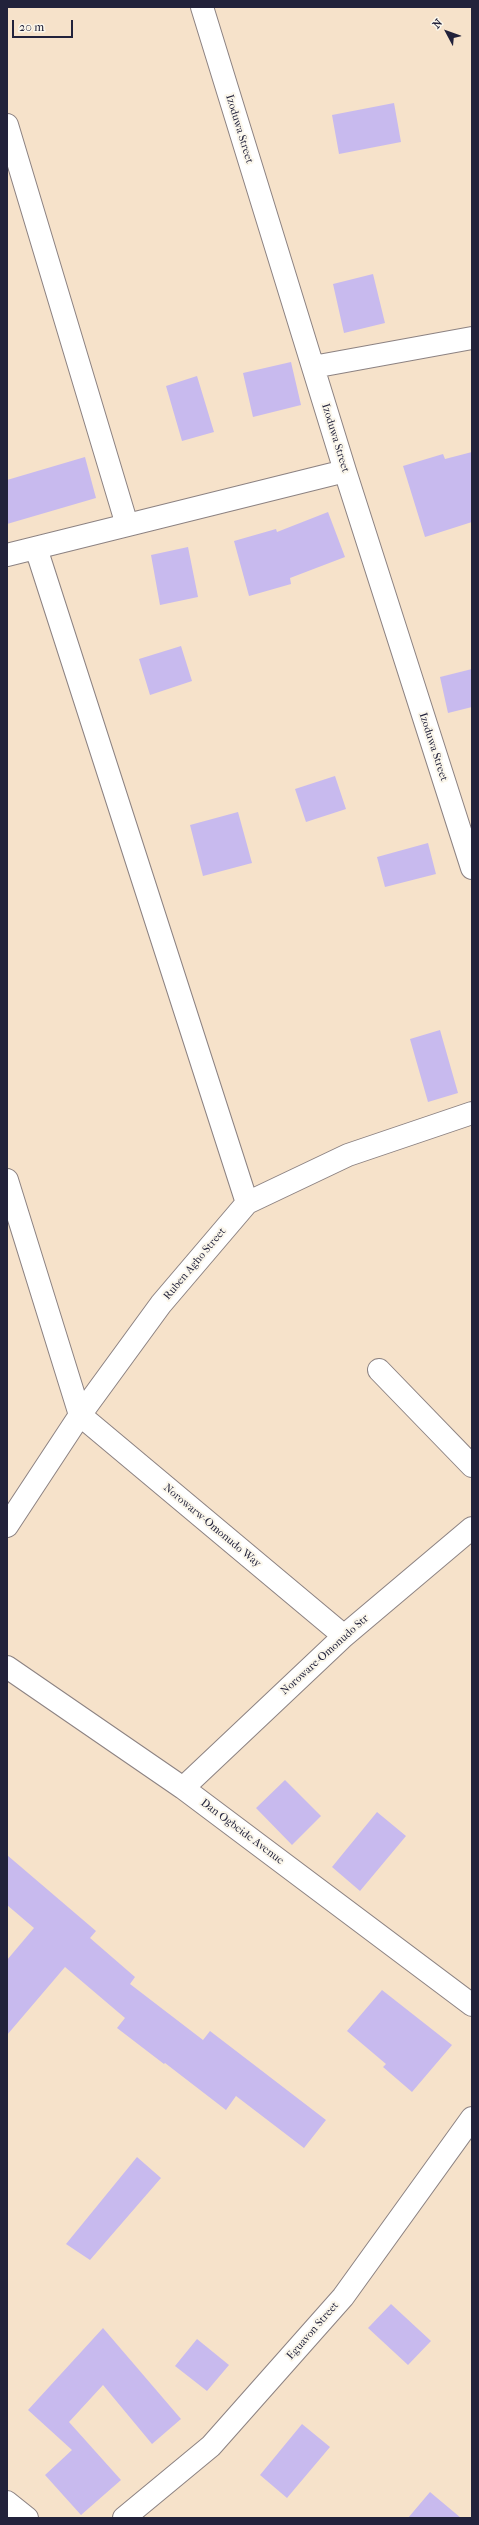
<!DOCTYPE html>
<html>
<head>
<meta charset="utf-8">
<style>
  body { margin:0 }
  #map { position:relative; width:479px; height:2525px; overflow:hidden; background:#f6e2ca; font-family:"IM FELL French Canon",serif }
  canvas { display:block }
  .frame { position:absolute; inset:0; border:8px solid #22223b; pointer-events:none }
  .north { position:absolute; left:427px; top:12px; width:40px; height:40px; -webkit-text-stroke:3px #fbf7ec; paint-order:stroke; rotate:311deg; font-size:11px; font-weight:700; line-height:16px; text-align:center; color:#22223b }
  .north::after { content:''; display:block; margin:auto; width:14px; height:18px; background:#22223b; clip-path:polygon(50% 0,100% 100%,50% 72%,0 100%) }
  .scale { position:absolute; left:12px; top:20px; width:61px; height:18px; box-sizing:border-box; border:2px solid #22223b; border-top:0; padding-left:5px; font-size:12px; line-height:14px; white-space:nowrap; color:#22223b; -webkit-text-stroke:3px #fbf7ec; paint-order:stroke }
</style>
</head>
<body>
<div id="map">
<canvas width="479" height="2525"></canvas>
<div class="frame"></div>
<div class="north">N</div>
<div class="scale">20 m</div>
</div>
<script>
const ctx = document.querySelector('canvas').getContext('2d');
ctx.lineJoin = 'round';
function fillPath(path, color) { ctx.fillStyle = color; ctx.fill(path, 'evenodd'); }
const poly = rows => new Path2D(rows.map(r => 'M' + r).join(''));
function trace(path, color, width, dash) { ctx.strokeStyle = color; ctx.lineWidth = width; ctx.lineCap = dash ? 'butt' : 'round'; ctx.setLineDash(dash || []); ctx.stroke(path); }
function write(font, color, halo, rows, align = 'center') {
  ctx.font = font + ' "IM FELL French Canon",serif'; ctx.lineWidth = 4; ctx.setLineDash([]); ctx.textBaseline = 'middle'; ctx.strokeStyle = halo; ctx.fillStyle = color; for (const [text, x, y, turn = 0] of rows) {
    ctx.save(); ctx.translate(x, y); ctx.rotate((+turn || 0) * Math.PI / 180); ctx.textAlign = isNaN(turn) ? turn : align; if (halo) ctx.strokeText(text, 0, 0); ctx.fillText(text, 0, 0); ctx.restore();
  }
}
fillPath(poly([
  [394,103,401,142,339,154,332,115],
  [373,274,385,323,344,333,333,284],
  [291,362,301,405,253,417,243,373],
  [197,376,214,432,182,441,166,386],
  [472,452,472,522,425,537,403,466,443,454,445,459],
  [85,457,96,498,7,524,7,480],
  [328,512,345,557,290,578,291,584,249,596,234,541,276,529,277,532],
  [188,547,198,597,160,605,151,555],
  [181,646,192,681,150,695,139,659],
  [472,669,472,707,448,713,440,677],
  [335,776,346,809,306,822,295,789],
  [238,812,252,863,203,876,190,825],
  [428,843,436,874,385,887,377,857],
  [440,1030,458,1093,428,1102,410,1039],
  [285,1780,321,1816,292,1845,256,1808],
  [377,1812,406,1836,360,1891,332,1867],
  [7,1855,96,1931,90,1938,135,1977,130,1984,203,2040,210,2031,326,2120,304,2148,236,2096,226,2110,165,2063,164,2064,117,2028,125,2018,65,1967,7,2035,7,1960,34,1928,7,1905],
  [382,1990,452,2045,412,2092,383,2067,386,2064,347,2031],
  [137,2157,161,2178,90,2260,66,2244],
  [391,2304,431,2341,408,2365,368,2328],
  [103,2328,181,2419,152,2444,103,2385,69,2422,121,2480,81,2515,45,2475,72,2450,28,2410],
  [197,2339,229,2365,207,2391,175,2366],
  [302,2424,330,2447,287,2498,260,2475],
  [430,2492,461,2518,408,2518]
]), '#c8baee');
const minor = poly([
  [202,7,345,471,472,868],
  [7,125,127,525],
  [313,367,472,338],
  [36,548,247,1203],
  [7,555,345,471],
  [7,1180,80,1415,344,1636],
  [379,1370,472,1466],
  [7,1526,80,1415,161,1304,247,1203,348,1155,472,1113],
  [7,1667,183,1788,472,2005],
  [183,1788,344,1636,472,1528],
  [7,2502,27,2518],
  [124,2518,211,2446,343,2297,472,2118]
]);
trace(minor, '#8c8282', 24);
trace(minor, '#fff', 22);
write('11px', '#22223b', '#fbf7ec', [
  ["Izoduwa Street",239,129,73],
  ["Izoduwa Street",335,438,73],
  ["Izoduwa Street",433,747,72],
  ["Ruben Agho Street",195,1264,-50],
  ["Norowarw-Omonudo Way",212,1526,40],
  ["Noroware-Omonudo Str",325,1655,-42],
  ["Dan Ogbeide Avenue",242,1832,37],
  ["Eguavon Street",313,2331,-49]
]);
</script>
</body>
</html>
